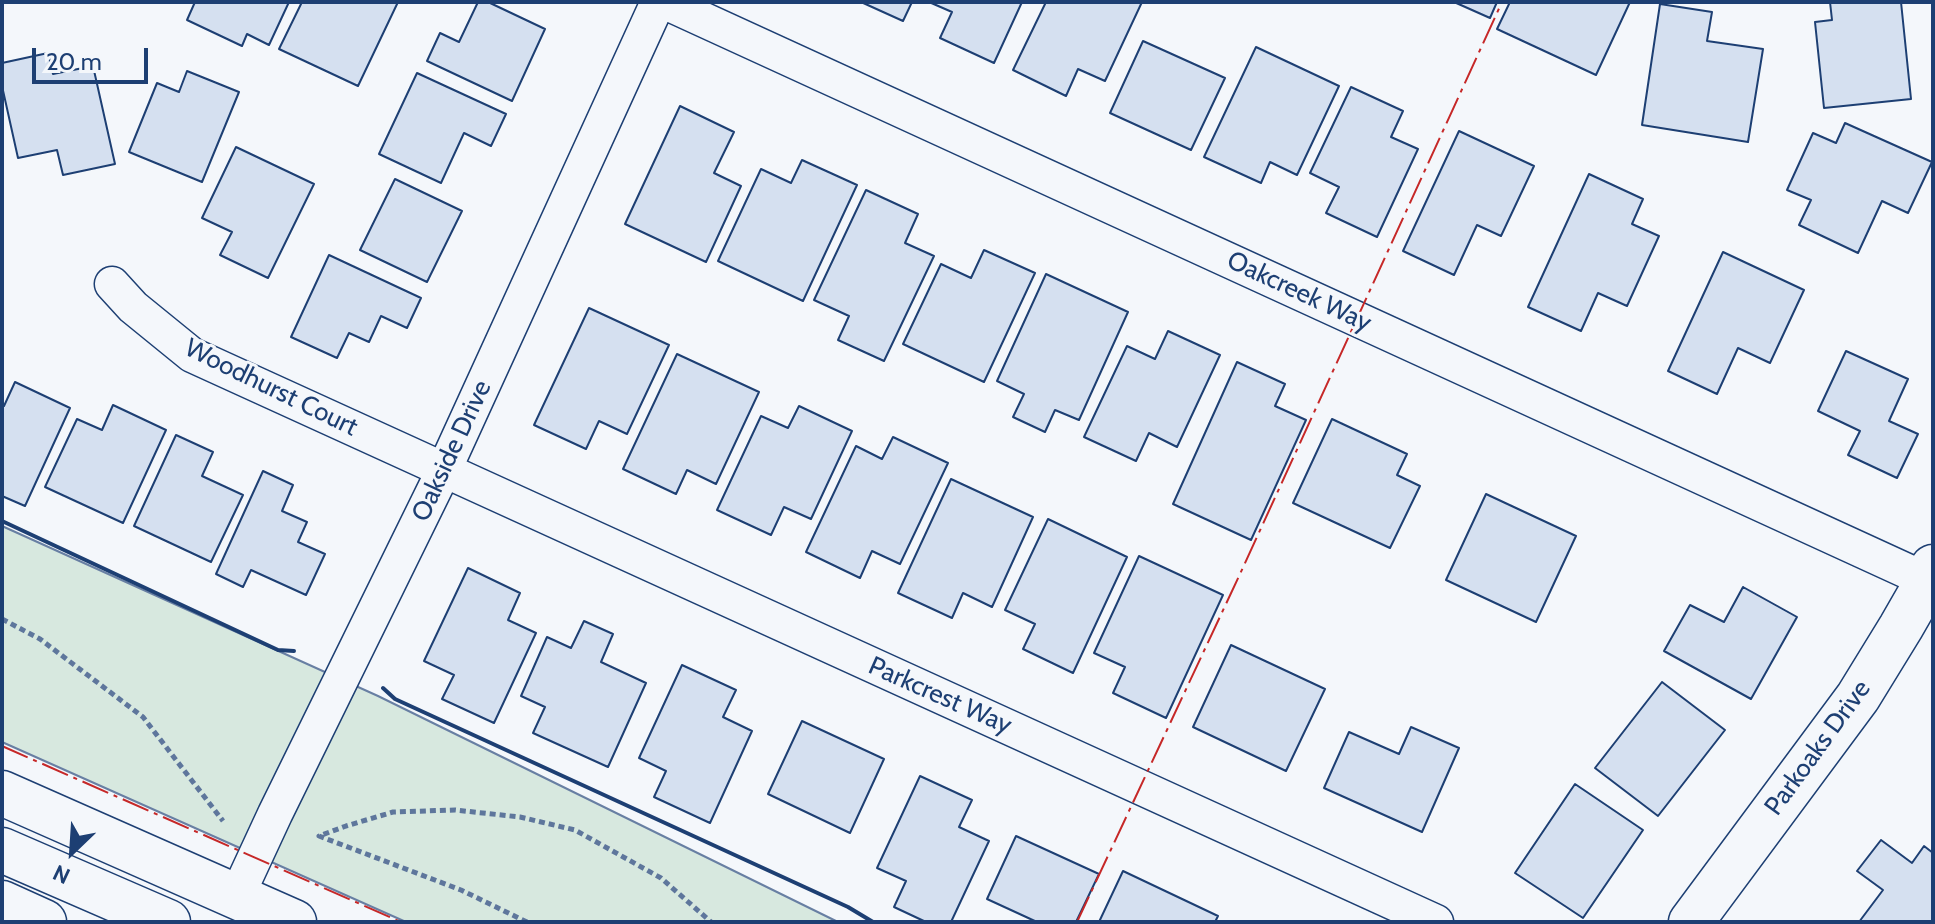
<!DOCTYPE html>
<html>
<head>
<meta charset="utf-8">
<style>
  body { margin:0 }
  #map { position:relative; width:1935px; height:924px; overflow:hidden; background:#f4f7fb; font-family:Cabin,sans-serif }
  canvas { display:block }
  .frame { position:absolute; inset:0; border:4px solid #1d3f73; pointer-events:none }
  .north { position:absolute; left:32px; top:812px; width:80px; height:80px; -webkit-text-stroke:6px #f4f7fb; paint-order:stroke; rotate:205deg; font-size:22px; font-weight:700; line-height:32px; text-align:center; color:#1d3f73 }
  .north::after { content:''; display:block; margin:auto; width:28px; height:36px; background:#1d3f73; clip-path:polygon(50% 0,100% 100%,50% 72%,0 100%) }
  .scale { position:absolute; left:32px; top:48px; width:116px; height:36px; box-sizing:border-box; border:4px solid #1d3f73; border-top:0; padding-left:10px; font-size:24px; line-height:28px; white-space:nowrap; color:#1d3f73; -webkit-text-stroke:6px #f4f7fb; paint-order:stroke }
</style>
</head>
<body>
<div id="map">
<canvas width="1935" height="924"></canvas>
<div class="frame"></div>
<div class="north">N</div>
<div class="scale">20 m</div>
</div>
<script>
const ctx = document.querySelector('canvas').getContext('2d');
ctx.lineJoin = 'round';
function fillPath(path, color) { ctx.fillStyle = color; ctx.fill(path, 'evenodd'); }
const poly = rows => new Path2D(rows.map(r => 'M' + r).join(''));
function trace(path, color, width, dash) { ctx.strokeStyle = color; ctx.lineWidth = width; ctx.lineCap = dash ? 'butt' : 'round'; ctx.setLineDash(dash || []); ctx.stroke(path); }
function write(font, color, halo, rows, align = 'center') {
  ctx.font = font + ' Cabin,sans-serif'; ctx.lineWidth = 6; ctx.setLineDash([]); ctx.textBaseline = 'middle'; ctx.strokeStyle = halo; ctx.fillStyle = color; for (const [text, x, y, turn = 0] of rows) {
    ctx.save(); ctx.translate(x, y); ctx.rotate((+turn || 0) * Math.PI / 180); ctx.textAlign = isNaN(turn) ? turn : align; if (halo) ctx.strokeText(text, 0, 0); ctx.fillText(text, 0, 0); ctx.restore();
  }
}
const green = poly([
  [2,526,378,696,838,922,406,922,2,742,2,526]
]);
fillPath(green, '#d7e8df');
trace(green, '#687fa3', 2);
const building = poly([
  [195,2,289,2,269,45,247,34,242,46,187,20,195,2],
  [302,2,398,2,358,86,279,49,302,2],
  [478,2,488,2,545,29,512,101,427,61,440,33,459,42,478,2],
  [861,2,912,2,903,21,861,2],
  [929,2,1022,2,994,63,940,38,952,12,929,2],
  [1046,2,1142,2,1105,81,1078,69,1066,96,1013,70,1046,2],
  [1454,2,1497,2,1490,18,1454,2],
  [1510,2,1630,2,1596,75,1497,29,1510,2],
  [1830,2,1901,2,1911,99,1824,108,1815,22,1832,20,1830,2],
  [1660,4,1712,12,1707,41,1763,49,1748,142,1642,125,1660,4],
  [1143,41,1225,78,1191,150,1110,113,1143,41],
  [1256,47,1339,86,1297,175,1270,162,1261,183,1204,157,1256,47],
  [48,53,53,74,93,66,115,164,63,175,57,150,18,158,2,86,2,63,48,53],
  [187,71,239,92,202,182,129,152,157,83,179,92,187,71],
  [417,73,506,114,491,146,464,133,441,183,379,154,417,73],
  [1351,87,1403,111,1391,137,1418,149,1377,237,1326,213,1339,187,1310,173,1351,87],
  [680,106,734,132,714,173,741,186,706,262,625,224,680,106],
  [1845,123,1932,162,1908,213,1882,201,1858,253,1799,225,1811,200,1787,190,1813,133,1836,143,1845,123],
  [1459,131,1534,166,1501,236,1477,225,1454,275,1403,251,1459,131],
  [236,147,314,184,268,278,220,255,232,232,202,218,236,147],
  [802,160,857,185,803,301,718,261,761,169,791,183,802,160],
  [1589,174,1643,199,1632,224,1659,236,1627,306,1598,293,1581,331,1528,307,1589,174],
  [395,179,462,211,427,282,360,250,395,179],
  [866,190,918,214,905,243,934,256,884,361,838,340,849,316,814,300,866,190],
  [984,250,1035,273,984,382,903,344,941,264,971,278,984,250],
  [1723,252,1804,290,1770,363,1738,348,1717,394,1668,371,1723,252],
  [329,255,421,298,407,328,381,316,369,342,349,333,337,358,291,337,329,255],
  [1046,274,1128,312,1079,420,1055,410,1045,432,1013,417,1024,394,997,381,1046,274],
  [589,308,669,345,627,434,599,421,586,449,534,425,589,308],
  [1168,331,1220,355,1177,447,1149,433,1136,461,1084,437,1127,346,1155,359,1168,331],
  [1846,351,1908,379,1889,421,1918,434,1897,478,1848,455,1860,431,1818,411,1846,351],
  [677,354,759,392,716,484,687,470,676,494,623,469,677,354],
  [1237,362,1285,384,1275,406,1306,420,1251,540,1173,504,1237,362],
  [15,382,70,408,25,506,2,496,2,406,4,406,15,382],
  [113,405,166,430,123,523,45,487,77,419,102,430,113,405],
  [799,406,852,431,811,519,784,507,771,535,717,510,761,416,788,428,799,406],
  [1332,419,1407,454,1397,475,1420,486,1390,548,1293,503,1332,419],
  [176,435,213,452,202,476,243,495,211,562,134,526,176,435],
  [893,437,948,463,900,564,872,551,860,578,806,552,856,446,882,459,893,437],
  [263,471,293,485,282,511,307,522,298,542,325,554,306,595,251,570,243,587,216,574,263,471],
  [951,479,1033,517,992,607,963,593,952,618,898,593,951,479],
  [1486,494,1576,536,1536,622,1446,580,1486,494],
  [1048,519,1127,557,1073,673,1023,649,1035,624,1005,610,1048,519],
  [1139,556,1223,595,1166,718,1113,693,1125,667,1094,653,1139,556],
  [468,568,520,593,508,620,536,633,494,723,442,699,454,675,424,661,468,568],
  [1743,587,1797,617,1751,699,1664,651,1690,605,1724,622,1743,587],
  [584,621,613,634,601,662,646,683,608,767,533,733,545,707,521,696,547,637,571,648,584,621],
  [1231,645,1325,689,1286,771,1193,727,1231,645],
  [682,665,736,690,723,717,752,731,710,823,654,797,666,771,639,758,682,665],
  [1662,682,1725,730,1658,816,1595,768,1662,682],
  [802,721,884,759,850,833,768,794,802,721],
  [1411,727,1459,748,1422,832,1324,788,1349,732,1399,754,1411,727],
  [920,776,972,800,959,827,989,841,951,922,926,922,894,907,906,881,877,868,920,776],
  [1575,784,1643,830,1583,918,1515,873,1575,784],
  [1016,836,1099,874,1076,922,1037,922,987,899,1016,836],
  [1881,840,1912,863,1924,846,1933,853,1933,922,1859,922,1883,890,1857,871,1881,840],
  [1123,871,1218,916,1215,922,1099,922,1123,871]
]);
fillPath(building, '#d5e0f0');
trace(building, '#1d3f73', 2);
const street = poly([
  [665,2,1933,583],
  [112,284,133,307,192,355,1436,922],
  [237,896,275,814,444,470,658,2]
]);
const secondary = poly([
  [1691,922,1858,697,1901,627,1928,580,1933,567]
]);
const primary = poly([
  [2,793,294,922],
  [2,850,168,922],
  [2,903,44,922]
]);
trace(street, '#1d3f73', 37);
trace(secondary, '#1d3f73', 47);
trace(primary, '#1d3f73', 47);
trace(poly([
  [2,619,40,639,143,717,223,821],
  [527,922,461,890,319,836,346,826,393,812,455,810,520,817,575,830,661,878,711,922]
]), '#5e769c', 5, [6, 4]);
trace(street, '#f4f7fb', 34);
trace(secondary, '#f4f7fb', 44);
trace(primary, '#f4f7fb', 44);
trace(poly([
  [2,521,278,650,294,651],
  [383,688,395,699,848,907,873,922]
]), '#1d3f73', 4);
trace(poly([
  [2,746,401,922],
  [1077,922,1240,574,1502,2]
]), '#c62828', 2, [28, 6, 4, 6]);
write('26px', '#1d3f73', '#f4f7fb', [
  ["Oakcreek Way",1299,292,25],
  ["Woodhurst Court",271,388,26],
  ["Oakside Drive",452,451,-65],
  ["Parkcrest Way",940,696,24],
  ["Parkoaks Drive",1818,748,-54]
]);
</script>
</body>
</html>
